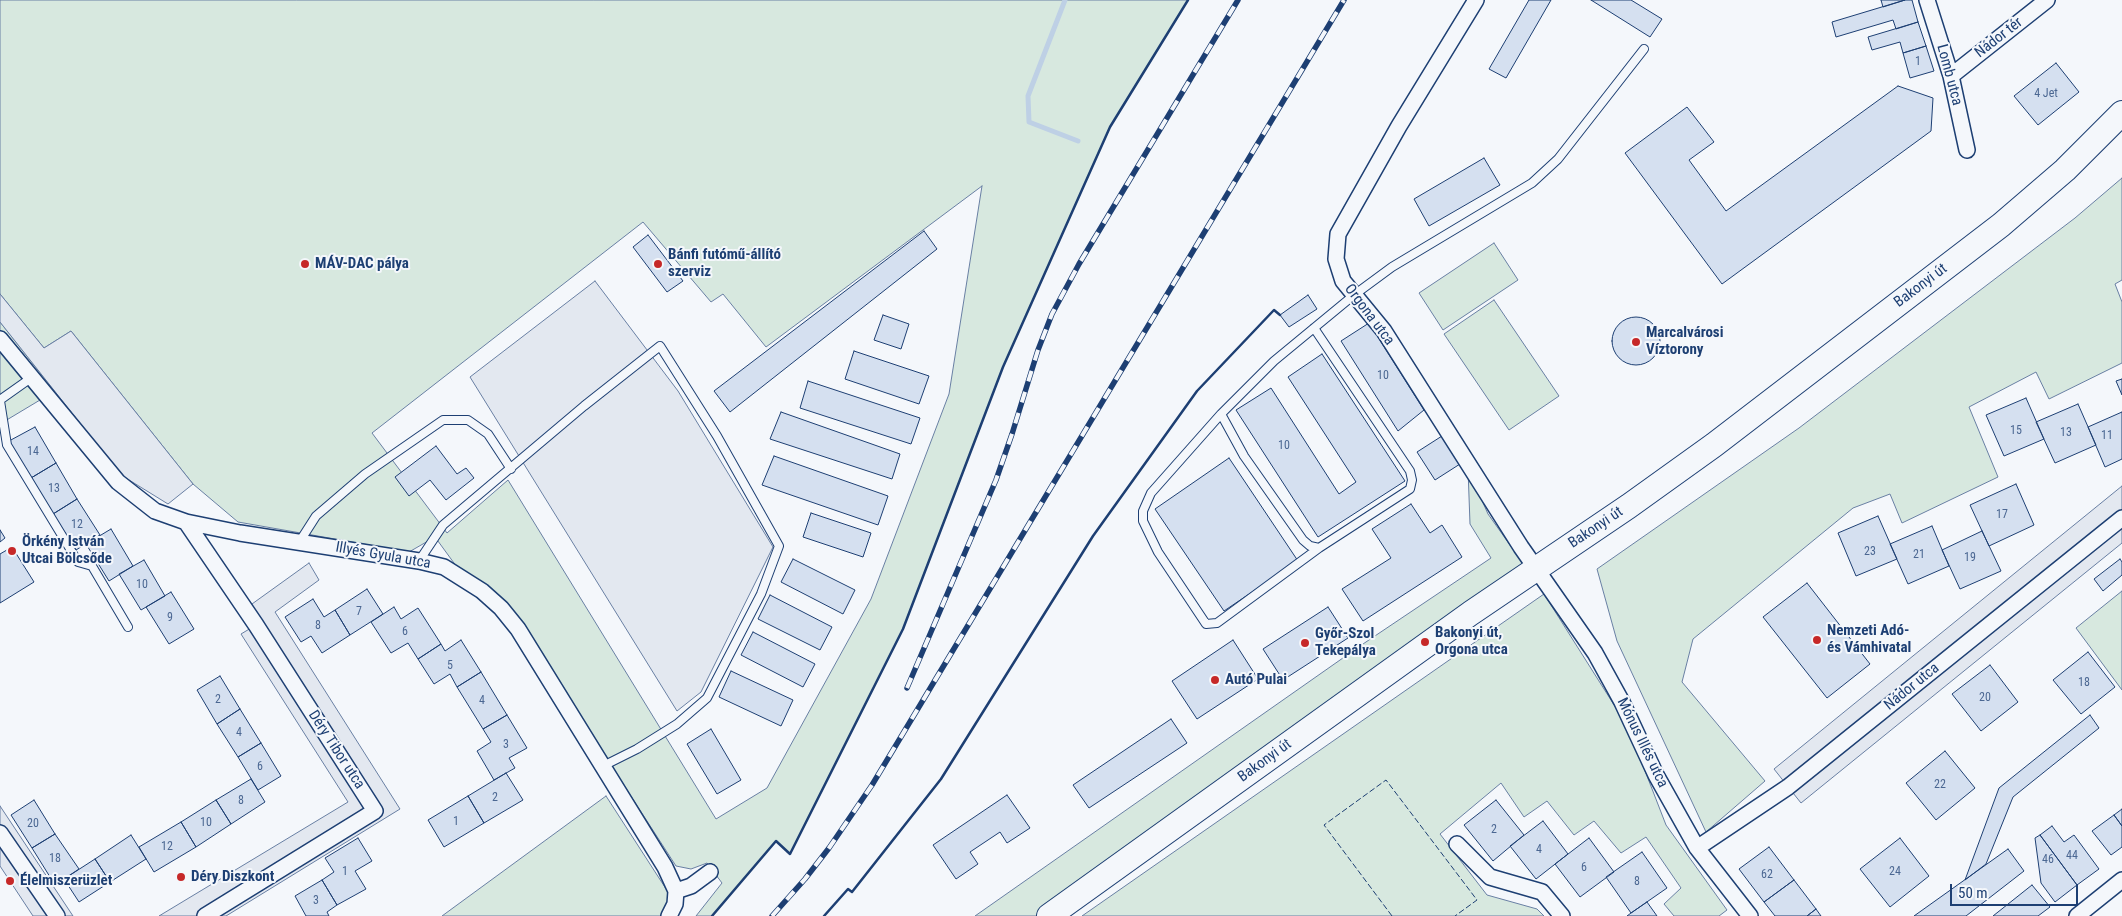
<!DOCTYPE html>
<html>
<head>
<meta charset="utf-8">
<style>
  body { margin:0 }
  #map { position:relative; width:2122px; height:916px; overflow:hidden; background:#f4f7fb; font-family:"Roboto Condensed",sans-serif }
  canvas { display:block }
  .scale { position:absolute; left:1950px; top:884px; width:128px; height:22px; box-sizing:border-box; border:2px solid #1d3f73; border-top:0; padding-left:6px; font-size:15px; line-height:18px; white-space:nowrap; color:#1d3f73; -webkit-text-stroke:4px #f4f7fb; paint-order:stroke }
</style>
</head>
<body>
<div id="map">
<canvas width="2122" height="916"></canvas>
<div class="scale">50 m</div>
</div>
<script>
const ctx = document.querySelector('canvas').getContext('2d');
ctx.lineJoin = 'round';
function fillPath(path, color) { ctx.fillStyle = color; ctx.fill(path, 'evenodd'); }
const poly = rows => new Path2D(rows.map(r => 'M' + r).join(''));
function trace(path, color, width, dash) { ctx.strokeStyle = color; ctx.lineWidth = width; ctx.lineCap = dash ? 'butt' : 'round'; ctx.setLineDash(dash || []); ctx.stroke(path); }
function write(font, color, halo, rows, align = 'center') {
  ctx.font = font + ' "Roboto Condensed",sans-serif'; ctx.lineWidth = 4; ctx.setLineDash([]); ctx.textBaseline = 'middle'; ctx.strokeStyle = halo; ctx.fillStyle = color; for (const [text, x, y, turn = 0] of rows) {
    ctx.save(); ctx.translate(x, y); ctx.rotate((+turn || 0) * Math.PI / 180); ctx.textAlign = isNaN(turn) ? turn : align; if (halo) ctx.strokeText(text, 0, 0); ctx.fillText(text, 0, 0); ctx.restore();
  }
}
const green = poly([
  [0,0,1188,0,1110,127,1003,367,903,629,790,854,776,841,712,916,696,916,722,883,707,863,691,869,676,866,523,629,478,596,435,537,409,552,238,522,193,484,71,331,44,348,0,294,0,0],
  [982,186,949,394,871,599,767,788,716,819,508,480,447,533,372,433,643,222,711,302,723,294,766,347,982,186],
  [2122,178,2122,280,2115,284,2122,302,2122,363,2049,399,2036,372,1969,407,1998,477,1902,523,1890,494,1853,508,1693,639,1682,682,1765,781,1706,832,1617,641,1597,569,1799,428,2075,218,2122,178],
  [1494,243,1518,280,1443,330,1419,293,1494,243],
  [1494,300,1559,396,1509,430,1444,334,1494,300],
  [0,322,55,391,0,424,0,322],
  [1468,469,1488,514,1527,569,1049,916,975,916,1360,646,1491,558,1470,524,1468,469],
  [2122,591,2122,690,2076,628,2122,591],
  [1544,594,1628,727,1666,825,1727,910,1719,916,1674,916,1664,904,1681,888,1646,837,1621,853,1594,821,1574,835,1547,801,1524,817,1501,783,1440,834,1487,895,1537,909,1544,916,1082,916,1544,594],
  [606,796,670,895,662,916,442,916,606,796]
]);
fillPath(green, '#d7e8df');
trace(green, '#687fa3', 1);
const parking = poly([
  [595,281,678,391,773,547,701,692,677,711,470,377,595,281],
  [0,294,44,348,71,331,193,484,168,504,121,475,0,322,0,294],
  [2122,486,2122,543,1801,803,1774,769,2122,486],
  [309,563,319,580,275,612,400,809,226,916,159,916,348,802,241,634,256,625,245,609,309,563],
  [0,806,73,916,33,916,0,866,0,806]
]);
fillPath(parking, '#e3e8f0');
trace(parking, '#687fa3', 1);
trace(poly([
  [1065,0,1028,96,1029,122,1078,141]
]), '#bed0e5', 5);
const building = poly([
  [1529,0,1551,0,1506,78,1489,69,1529,0],
  [1591,0,1631,0,1662,19,1650,37,1591,0],
  [1881,0,1905,0,1883,7,1881,0],
  [1905,0,1912,0,1918,22,1896,29,1893,20,1836,37,1832,22,1905,0],
  [1918,22,1926,46,1903,53,1900,42,1872,50,1868,37,1918,22],
  [1926,46,1934,71,1910,78,1903,53,1926,46],
  [2056,63,2079,92,2038,125,2014,96,2056,63],
  [1898,86,1933,98,1931,131,1722,284,1625,153,1687,107,1714,142,1689,160,1726,211,1898,86],
  [1484,158,1500,185,1429,226,1414,199,1484,158],
  [924,231,937,249,730,412,714,391,924,231],
  [648,235,683,281,667,292,633,247,648,235],
  [1308,295,1317,309,1289,327,1280,315,1308,295],
  [883,315,909,324,901,349,874,340,883,315],
  '1612 341a24 24 0 1 1 48 0a24 24 0 1 1-48 0Z',
  [1369,323,1424,410,1398,431,1341,341,1369,323],
  [854,351,929,376,919,404,845,379,854,351],
  [1322,354,1405,481,1318,537,1236,410,1271,388,1339,494,1356,482,1288,377,1322,354],
  [2122,379,2122,395,2116,381,2122,379],
  [808,381,920,418,911,444,800,408,808,381],
  [2026,398,2044,439,2004,456,1986,415,2026,398],
  [2078,404,2096,445,2055,463,2036,422,2078,404],
  [781,412,900,454,892,479,770,439,781,412],
  [2122,412,2122,459,2105,467,2088,427,2122,412],
  [35,427,56,463,31,478,9,441,35,427],
  [1442,436,1460,464,1435,480,1417,452,1442,436],
  [436,446,457,474,466,468,474,478,446,500,430,480,409,496,395,477,436,446],
  [774,456,888,496,878,525,762,485,774,456],
  [1229,458,1298,561,1224,611,1155,509,1229,458],
  [56,463,77,499,53,514,31,478,56,463],
  [2016,484,2034,525,1989,546,1970,505,2016,484],
  [77,499,100,535,76,550,53,514,77,499],
  [1411,504,1430,533,1442,525,1462,557,1363,621,1342,589,1391,558,1372,529,1411,504],
  [811,513,871,533,863,557,803,537,811,513],
  [1878,516,1897,559,1856,576,1838,533,1878,516],
  [1932,526,1949,566,1908,584,1890,544,1932,526],
  [111,529,133,566,109,581,86,544,111,529],
  [0,530,5,538,0,542,0,530],
  [1982,531,2001,571,1960,589,1942,550,1982,531],
  [12,547,34,582,0,603,0,554,12,547],
  [793,559,855,590,843,614,781,582,793,559],
  [2120,559,2122,562,2122,575,2103,591,2094,579,2120,559],
  [144,560,165,596,141,610,119,574,144,560],
  [1807,583,1870,664,1827,698,1763,617,1807,583],
  [367,589,383,614,350,635,335,610,367,589],
  [171,592,194,629,169,644,146,607,171,592],
  [770,595,832,627,820,650,758,619,770,595],
  [313,599,324,617,335,610,350,635,322,653,311,636,301,642,285,617,313,599],
  [394,607,401,619,418,608,441,644,418,659,408,643,391,653,371,622,394,607],
  [1328,607,1348,638,1283,680,1263,649,1328,607],
  [753,632,815,664,803,687,741,655,753,632],
  [461,640,481,672,457,687,450,674,434,684,418,659,441,644,445,651,461,640],
  [1233,640,1258,679,1197,719,1172,681,1233,640],
  [2088,652,2115,687,2081,714,2053,680,2088,652],
  [1990,665,2018,702,1981,731,1952,694,1990,665],
  [731,671,793,700,781,726,719,697,731,671],
  [481,672,507,715,483,729,457,687,481,672],
  [220,676,240,709,217,724,197,690,220,676],
  [240,709,261,743,238,757,217,724,240,709],
  [507,715,527,748,509,758,515,768,494,780,477,751,491,742,483,729,507,715],
  [2090,715,2099,728,2013,797,1986,864,1965,880,1999,788,2090,715],
  [1171,719,1187,743,1089,808,1073,785,1171,719],
  [711,729,741,780,717,794,687,744,711,729],
  [261,743,281,776,258,790,238,757,261,743],
  [1945,751,1975,788,1936,820,1906,783,1945,751],
  [506,773,523,800,484,823,468,796,506,773],
  [251,779,265,802,231,824,216,800,251,779],
  [1007,795,1030,828,1007,843,1000,832,970,852,978,864,956,879,933,845,1007,795],
  [468,796,484,823,444,847,428,820,468,796],
  [34,800,55,834,32,848,11,815,34,800],
  [216,800,231,824,196,847,181,822,216,800],
  [1496,800,1524,835,1493,861,1464,825,1496,800],
  [2122,809,2122,826,2114,815,2122,809],
  [2114,815,2122,826,2122,847,2111,855,2092,831,2114,815],
  [1543,821,1568,854,1536,879,1510,846,1543,821],
  [181,822,196,847,154,872,139,847,181,822],
  [2052,826,2064,842,2074,835,2099,869,2077,885,2040,835,2052,826],
  [55,834,79,869,55,885,32,848,55,834],
  [131,835,146,859,110,882,95,859,131,835],
  [2040,835,2077,885,2055,902,2041,883,2035,838,2040,835],
  [358,838,372,861,355,871,366,889,337,905,322,880,334,872,325,858,358,838],
  [1589,838,1614,872,1580,897,1555,864,1589,838],
  [1900,838,1929,876,1890,907,1860,869,1900,838],
  [1769,847,1794,880,1764,902,1739,869,1769,847],
  [2008,849,2024,871,1966,916,1914,916,2008,849],
  [1642,852,1667,888,1631,913,1606,877,1642,852],
  [95,859,110,882,79,902,64,879,95,859],
  [322,880,337,905,327,912,329,916,306,916,295,896,322,880],
  [1794,880,1816,909,1807,916,1775,916,1764,902,1794,880],
  [2032,885,2050,907,2038,916,1993,916,2032,885],
  [1647,902,1657,916,1627,916,1631,913,1647,902],
  [1816,909,1821,916,1807,916,1816,909]
]);
fillPath(building, '#d5e0f0');
trace(building, '#1d3f73', 1);
const service = poly([
  [1314,328,1410,471,1412,480,1410,489,1319,548,1310,546,1303,540,1244,456,1221,414,1274,361,1354,295,1392,267,1532,183,1558,159,1644,49],
  [0,400,31,378],
  [0,401,7,445,78,562,92,566,128,627],
  [1221,414,1151,493,1143,511,1143,521,1158,552,1206,624,1217,623,1319,548],
  [300,541,316,516,365,474,443,420,468,420,488,434,511,469],
  [419,561,443,525,584,406,660,346,717,436,779,546,761,594,707,698,677,724,637,749,603,766]
]);
const minor = poly([
  [1476,0,1399,126,1338,234,1336,259,1343,281,1384,331,1521,547,1595,653,1622,702,1656,775,1697,848,1750,916],
  [1927,0,1951,76,1967,150],
  [1951,76,2047,0],
  [0,339,118,482,155,511,186,522,240,533,419,561,444,567,482,591,501,608,518,629,665,867,676,891,675,904,669,916],
  [186,522,256,625,375,811,205,916],
  [0,833,57,916],
  [1457,844,1490,877,1542,892,1562,916],
  [1697,848,1788,787,2122,518],
  [676,891,691,886,710,872],
  [2077,916,2122,880]
]);
const primary = poly([
  [1049,916,1471,613,1629,506,1714,445,2001,225,2065,170,2122,113]
]);
trace(service, '#1d3f73', 10);
trace(minor, '#1d3f73', 18);
trace(primary, '#1d3f73', 26);
trace(service, '#f4f7fb', 8);
trace(minor, '#f4f7fb', 15);
trace(primary, '#f4f7fb', 24);
const rail = poly([
  [907,688,996,480,1012,434,1038,350,1052,314,1079,264,1238,0],
  [772,916,805,879,829,848,872,785,1344,0]
]);
trace(rail, '#1d3f73', 5.5);
trace(rail, '#f4f7fb', 4, [11]);
trace(poly([
  [1392,916,1324,825,1386,780,1477,900,1455,916]
]), '#1d3f73', 1, [6, 2.5]);
trace(poly([
  [712,916,776,841,790,854,903,629,1003,367,1110,127,1188,0],
  [824,916,848,889,852,892,941,779,1093,536,1197,391,1274,310,1280,315]
]), '#1d3f73', 2.5);
for (const [x, y, r, color] of [
  [305,264,5,"#c62828"],
  [658,264,5,"#c62828"],
  [1636,342,5,"#c62828"],
  [12,551,5,"#c62828"],
  [1817,640,5,"#c62828"],
  [1425,642,5,"#c62828"],
  [1305,643,5,"#c62828"],
  [1215,680,5,"#c62828"],
  [181,877,5,"#c62828"],
  [10,881,5,"#c62828"]
]) { const dot = new Path2D(); dot.arc(x, y, r, 0, 2 * Math.PI); ctx.fillStyle = color; ctx.fill(dot); trace(dot, '#f4f7fb', 2); }
write('12px', '#4b6792', null, [
  ["1",1918,62],
  ["4 Jet",2046,94],
  ["10",1383,376],
  ["15",2016,431],
  ["13",2066,433],
  ["11",2107,436],
  ["10",1284,446],
  ["14",33,452],
  ["13",54,489],
  ["17",2002,515],
  ["12",77,525],
  ["23",1870,552],
  ["21",1919,555],
  ["19",1970,558],
  ["10",142,585],
  ["7",359,612],
  ["9",170,618],
  ["8",318,626],
  ["6",405,632],
  ["5",450,666],
  ["18",2084,683],
  ["20",1985,698],
  ["2",218,700],
  ["4",482,701],
  ["4",239,733],
  ["3",506,745],
  ["6",260,767],
  ["22",1940,785],
  ["2",495,798],
  ["8",241,801],
  ["1",456,822],
  ["10",206,823],
  ["20",33,824],
  ["2",1494,830],
  ["12",167,847],
  ["4",1539,850],
  ["44",2072,856],
  ["18",55,859],
  ["46",2048,860],
  ["6",1584,868],
  ["1",345,872],
  ["24",1895,872],
  ["62",1767,875],
  ["8",1637,882],
  ["3",316,901]
]);
write('15px', '#1d3f73', '#f4f7fb', [
  ["Nádor tér",1999,38,-38],
  ["Lomb utca",1949,75,75],
  ["Bakonyi út",1921,286,-37],
  ["Orgona utca",1369,315,53],
  ["Bakonyi út",1596,528,-34],
  ["Illyés Gyula utca",383,556,10],
  ["Nádor utca",1912,687,-39],
  ["Mónus Illés utca",1642,743,64],
  ["Déry Tibor utca",336,750,57],
  ["Bakonyi út",1265,761,-36]
]);
write('bold 15px', '#1d3f73', '#f4f7fb', [
  ["Bánfi futómű-állító",668,255],
  ["szerviz",668,272],
  ["MÁV-DAC pálya",315,264],
  ["Marcalvárosi",1646,333],
  ["Víztorony",1646,350],
  ["Örkény István",22,542],
  ["Utcai Bölcsőde",22,559],
  ["Nemzeti Adó-",1827,631],
  ["és Vámhivatal",1827,648],
  ["Bakonyi út,",1435,633],
  ["Orgona utca",1435,650],
  ["Győr-Szol",1315,634],
  ["Tekepálya",1315,651],
  ["Autó Pulai",1225,680],
  ["Déry Diszkont",191,877],
  ["Élelmiszerüzlet",20,881]
], 'left');
</script>
</body>
</html>
